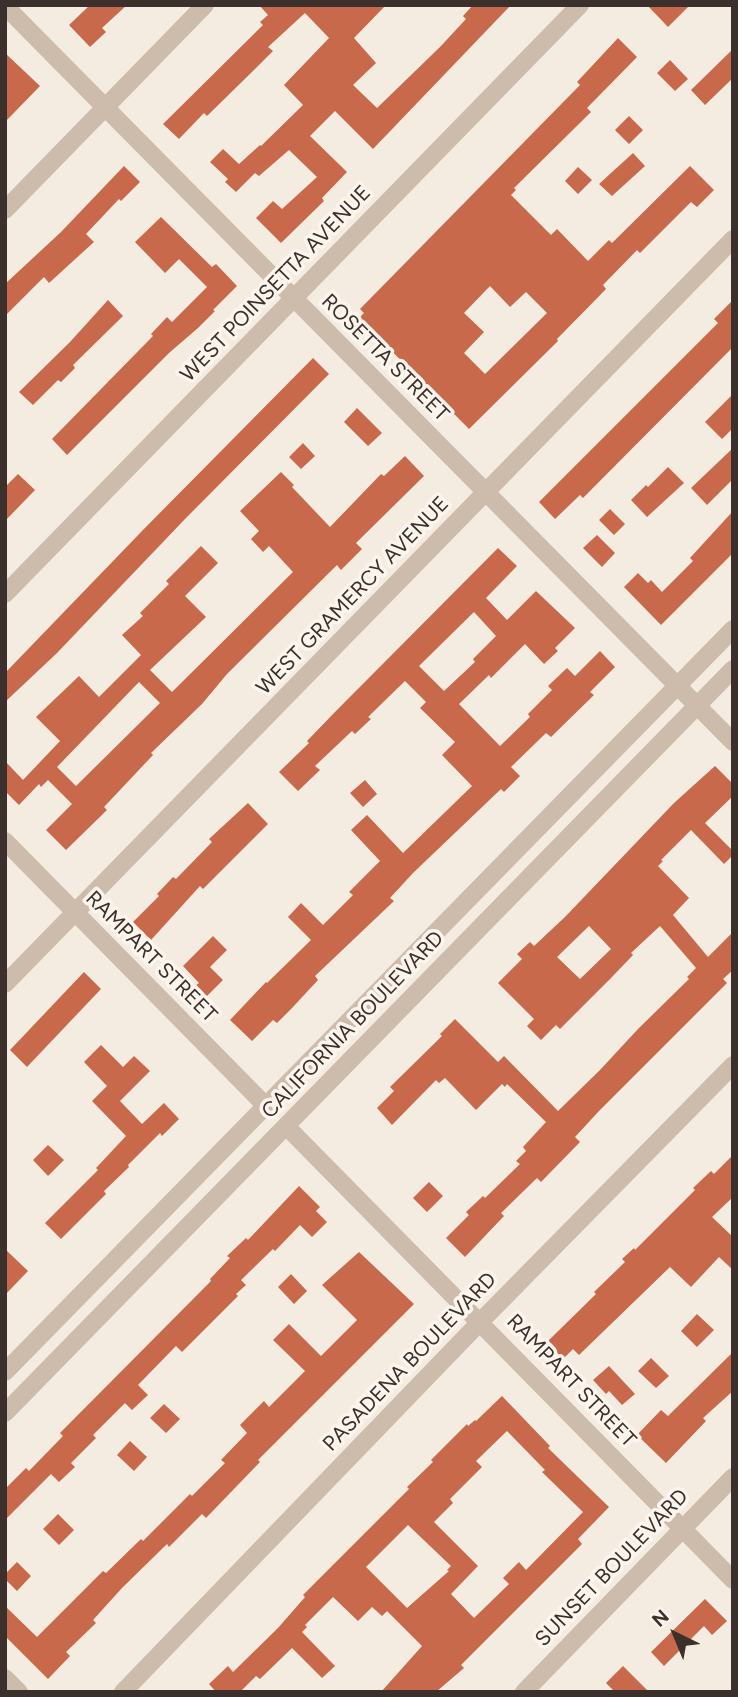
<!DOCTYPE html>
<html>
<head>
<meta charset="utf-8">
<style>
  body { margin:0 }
  #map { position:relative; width:738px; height:1697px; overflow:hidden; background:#f4ebe1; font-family:Figtree,sans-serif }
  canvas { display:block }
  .frame { position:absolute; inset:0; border:7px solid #3b302b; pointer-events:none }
  .north { position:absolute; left:640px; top:1599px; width:70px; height:70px; -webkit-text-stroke:5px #fbf5ee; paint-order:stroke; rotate:317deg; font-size:19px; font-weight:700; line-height:28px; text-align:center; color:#3b302b }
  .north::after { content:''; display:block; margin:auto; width:24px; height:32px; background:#3b302b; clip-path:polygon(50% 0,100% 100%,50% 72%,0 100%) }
</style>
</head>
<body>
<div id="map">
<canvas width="738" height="1697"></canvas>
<div class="frame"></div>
<div class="north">N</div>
</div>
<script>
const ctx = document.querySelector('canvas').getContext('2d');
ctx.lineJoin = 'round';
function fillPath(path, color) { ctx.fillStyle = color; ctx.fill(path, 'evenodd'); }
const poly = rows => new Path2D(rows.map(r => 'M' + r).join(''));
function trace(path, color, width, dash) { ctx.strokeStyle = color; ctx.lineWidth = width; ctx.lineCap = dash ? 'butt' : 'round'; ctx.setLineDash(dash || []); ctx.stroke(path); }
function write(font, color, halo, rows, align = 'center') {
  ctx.font = font + ' Figtree,sans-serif'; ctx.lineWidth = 7; ctx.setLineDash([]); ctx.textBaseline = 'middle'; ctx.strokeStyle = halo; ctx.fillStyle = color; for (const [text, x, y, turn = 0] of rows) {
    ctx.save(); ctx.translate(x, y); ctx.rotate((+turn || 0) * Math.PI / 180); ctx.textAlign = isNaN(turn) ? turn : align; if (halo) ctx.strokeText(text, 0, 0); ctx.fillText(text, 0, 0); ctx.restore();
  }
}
fillPath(poly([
  [90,5,127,5,102,28,106,32,90,47,69,25],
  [259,5,386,5,354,38,376,63,353,85,377,108,440,47,466,19,463,16,473,5,511,5,373,149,335,111,310,136,347,172,322,198,324,201,281,243,256,218,273,201,282,209,317,177,289,150,259,176,255,173,236,192,225,182,228,179,210,162,223,149,239,164,260,145,261,146,303,105,284,85,329,38,305,13,268,47,273,51,256,68,207,116,204,113,179,139,163,124,263,25,260,22,268,15],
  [647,5,690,5,668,27],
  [618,38,637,57,587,108,591,112,514,188,516,190,511,195,551,235,557,229,588,261,609,240,612,243,690,166,714,190,697,207,691,202,640,253,637,250,603,285,606,289,557,339,558,341,469,429,359,318,364,313,360,309,580,85,577,82],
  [490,286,510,307,526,292,547,313,485,374,464,353,484,332,464,313],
  [733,49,733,78,705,105,691,90],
  [5,53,40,86,5,122],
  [670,60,688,79,675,91,657,73],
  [629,116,643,130,629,144,615,130],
  [633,153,645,166,612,196,599,184],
  [124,166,140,182,121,201,119,199,86,234,94,242,49,283,44,277,5,316,5,284,61,232],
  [578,167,592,180,578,194,565,181],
  [161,217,212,267,216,264,237,286,213,310,215,311,198,328,169,353,67,455,52,439,153,336,151,334,167,317,172,322,207,287,179,259,165,273,135,242],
  [108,300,123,316,73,365,75,368,61,382,58,380,33,405,19,392,70,342],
  [733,300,733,347,583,498,580,495,555,519,539,502,718,323,714,319],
  [313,358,329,374,185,519,57,653,5,702,5,673,143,530],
  [733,394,733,428,722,439,705,422],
  [357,408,382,433,368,446,344,422],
  [303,443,315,456,301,469,289,457],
  [733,448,733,479,707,505,691,488],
  [405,456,424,476,356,543,362,549,341,570,337,565,227,674,202,704,151,753,153,755,104,807,107,810,66,850,46,830,72,804,48,780,41,787,39,784,19,805,5,791,5,761,23,780,60,741,36,717,79,676,99,697,141,655,122,635,143,616,140,613,169,584,166,581,201,546,218,563,185,596,206,617,150,670,172,692,293,572,269,546,263,552,251,539,259,531,240,511,281,472,294,485,292,487,330,527,381,474,384,476],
  [139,682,160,703,76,786,57,767],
  [668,467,684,483,647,517,631,500,646,485,648,487],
  [18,474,35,490,5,521,5,487],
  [610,509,625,524,614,535,599,520],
  [733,511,733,553,661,625,624,587,638,573,648,583,651,580,662,592,693,561,690,558],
  [597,535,615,553,602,567,583,548],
  [498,548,517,566,486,598,507,620,536,591,575,628,555,648,558,651,544,664,525,644,491,678,489,675,459,704,500,746,530,717,528,714,552,690,548,686,567,668,575,676,600,651,615,667,590,692,594,695,551,737,546,733,511,767,520,776,504,792,501,789,413,873,390,898,394,901,315,976,318,980,292,1008,277,1023,273,1020,252,1041,230,1020,266,982,267,983,311,940,288,917,301,903,323,925,353,895,349,892,380,861,351,830,367,815,403,853,472,786,442,755,455,742,420,708,426,702,405,681,368,717,371,719,355,734,352,731,315,766,320,770,298,791,279,772,309,743,307,741,334,713],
  [474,612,496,636,473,659,475,662,444,691,419,666],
  [715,766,733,784,733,796,705,823,733,851,733,855,724,864,691,830,661,860,663,861,658,866,689,898,673,915,708,957,733,932,733,970,723,979,727,983,599,1111,575,1137,580,1142,541,1182,537,1178,501,1213,504,1216,465,1257,446,1238,469,1215,466,1212,483,1196,485,1198,520,1164,516,1161,526,1151,523,1147,546,1122,507,1084,505,1087,502,1084,476,1110,445,1078,439,1083,436,1080,392,1125,377,1108,394,1091,390,1087,442,1036,440,1034,455,1019,498,1062,504,1056,558,1111,600,1070,638,1029,689,979,687,977,696,968,660,926,631,953,633,955,611,978,560,1029,556,1025,541,1040,527,1026,534,1019,498,983,522,959,517,954,530,942,534,946,565,917,674,803],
  [589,926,611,949,580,979,557,957],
  [365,780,377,794,363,807,350,793],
  [248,803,268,824,203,889,200,886,151,940,133,922,159,896,157,894,173,877,176,879,212,842,209,839],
  [213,936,227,950,210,967,223,980,206,997,195,986,199,983,183,966],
  [84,972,101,989,27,1067,10,1050],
  [101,1045,123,1067,134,1056,150,1071,120,1101,142,1124,164,1103,179,1119,162,1136,160,1133,128,1165,129,1167,104,1191,106,1194,61,1239,45,1223,98,1170,96,1168,126,1136,92,1101,107,1086,84,1062],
  [48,1145,64,1160,48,1176,33,1160],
  [733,1155,733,1197,712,1217,733,1237,733,1270,719,1257,691,1287,670,1267,579,1355,573,1349,563,1359,547,1342,596,1294,594,1292,625,1262,622,1259,634,1248,635,1250,695,1190,693,1188,711,1171,714,1174],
  [429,1182,443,1196,427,1212,413,1198],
  [299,1186,320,1207,316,1211,327,1222,312,1237,300,1225,275,1251,273,1249,241,1280,246,1285,236,1294,238,1296,182,1352,176,1346,138,1385,148,1395,132,1410,125,1403,93,1435,96,1438,71,1463,75,1467,59,1482,51,1474,5,1520,5,1489,26,1468,29,1471,63,1436,60,1433,211,1281,210,1279,230,1258,227,1256,246,1238,248,1240],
  [5,1249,28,1271,5,1295],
  [359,1252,414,1304,258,1460,260,1462,206,1518,202,1514,169,1547,167,1544,122,1588,93,1620,96,1623,66,1652,70,1656,48,1679,5,1636,5,1606,37,1637,103,1571,106,1573,141,1539,143,1541,190,1494,192,1496,225,1463,221,1460,247,1433,240,1425,264,1401,269,1407,305,1371,273,1340,289,1324,321,1356,357,1320,322,1285],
  [291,1274,307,1291,294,1304,278,1287],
  [697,1314,714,1330,697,1347,681,1331],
  [733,1352,733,1391,703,1418,706,1421,666,1463,637,1435,661,1410,668,1416],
  [651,1358,669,1376,656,1388,638,1371],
  [609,1366,635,1394,622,1405,609,1391,606,1394,593,1380],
  [502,1396,550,1446,548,1448,609,1507,578,1539,582,1544,461,1665,464,1668,436,1692,381,1692,422,1646,387,1611,382,1616,372,1607,358,1621,333,1597,305,1625,307,1627,302,1632,335,1666,322,1678,292,1648,260,1679,256,1676,240,1692,216,1692,209,1684,228,1666,233,1672,278,1628,305,1597,303,1595,409,1489,407,1487,433,1462,431,1460,467,1424,468,1426,475,1420,476,1421],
  [507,1431,545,1470,542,1472,583,1512,526,1570,519,1562,503,1578,509,1584,474,1618,451,1594,478,1566,434,1522,453,1503,450,1499,482,1467,476,1461],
  [408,1525,451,1566,447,1570,449,1571,407,1608,366,1567],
  [164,1404,180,1419,166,1433,150,1418],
  [130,1441,147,1457,134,1471,117,1455],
  [58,1514,74,1530,59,1545,43,1529],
  [17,1562,31,1576,17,1591,5,1579,5,1574],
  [705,1599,727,1621,712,1635,704,1626,664,1666,651,1652],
  [623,1666,649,1692,615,1692,606,1683]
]), '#c8694b');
trace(poly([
  [5,6,733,742],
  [5,210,205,5],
  [5,594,580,5],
  [5,841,265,1105],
  [5,984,733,239],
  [286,1126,733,1580],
  [5,1372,733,629],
  [5,1413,733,669],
  [5,1678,19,1692],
  [123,1692,481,1321,733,1065],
  [524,1692,733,1477]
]), '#cdbbac', 18);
write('21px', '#3b302b', '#fbf5ee', [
  ["WEST POINSETTA AVENUE",276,284,-46],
  ["ROSETTA STREET",385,358,45],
  ["WEST GRAMERCY AVENUE",353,596,-46],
  ["RAMPART STREET",151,957,45],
  ["CALIFORNIA BOULEVARD",353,1025,-46],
  ["PASADENA BOULEVARD",410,1362,-46],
  ["RAMPART STREET",571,1381,46],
  ["SUNSET BOULEVARD",612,1568,-46]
]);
</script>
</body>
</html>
